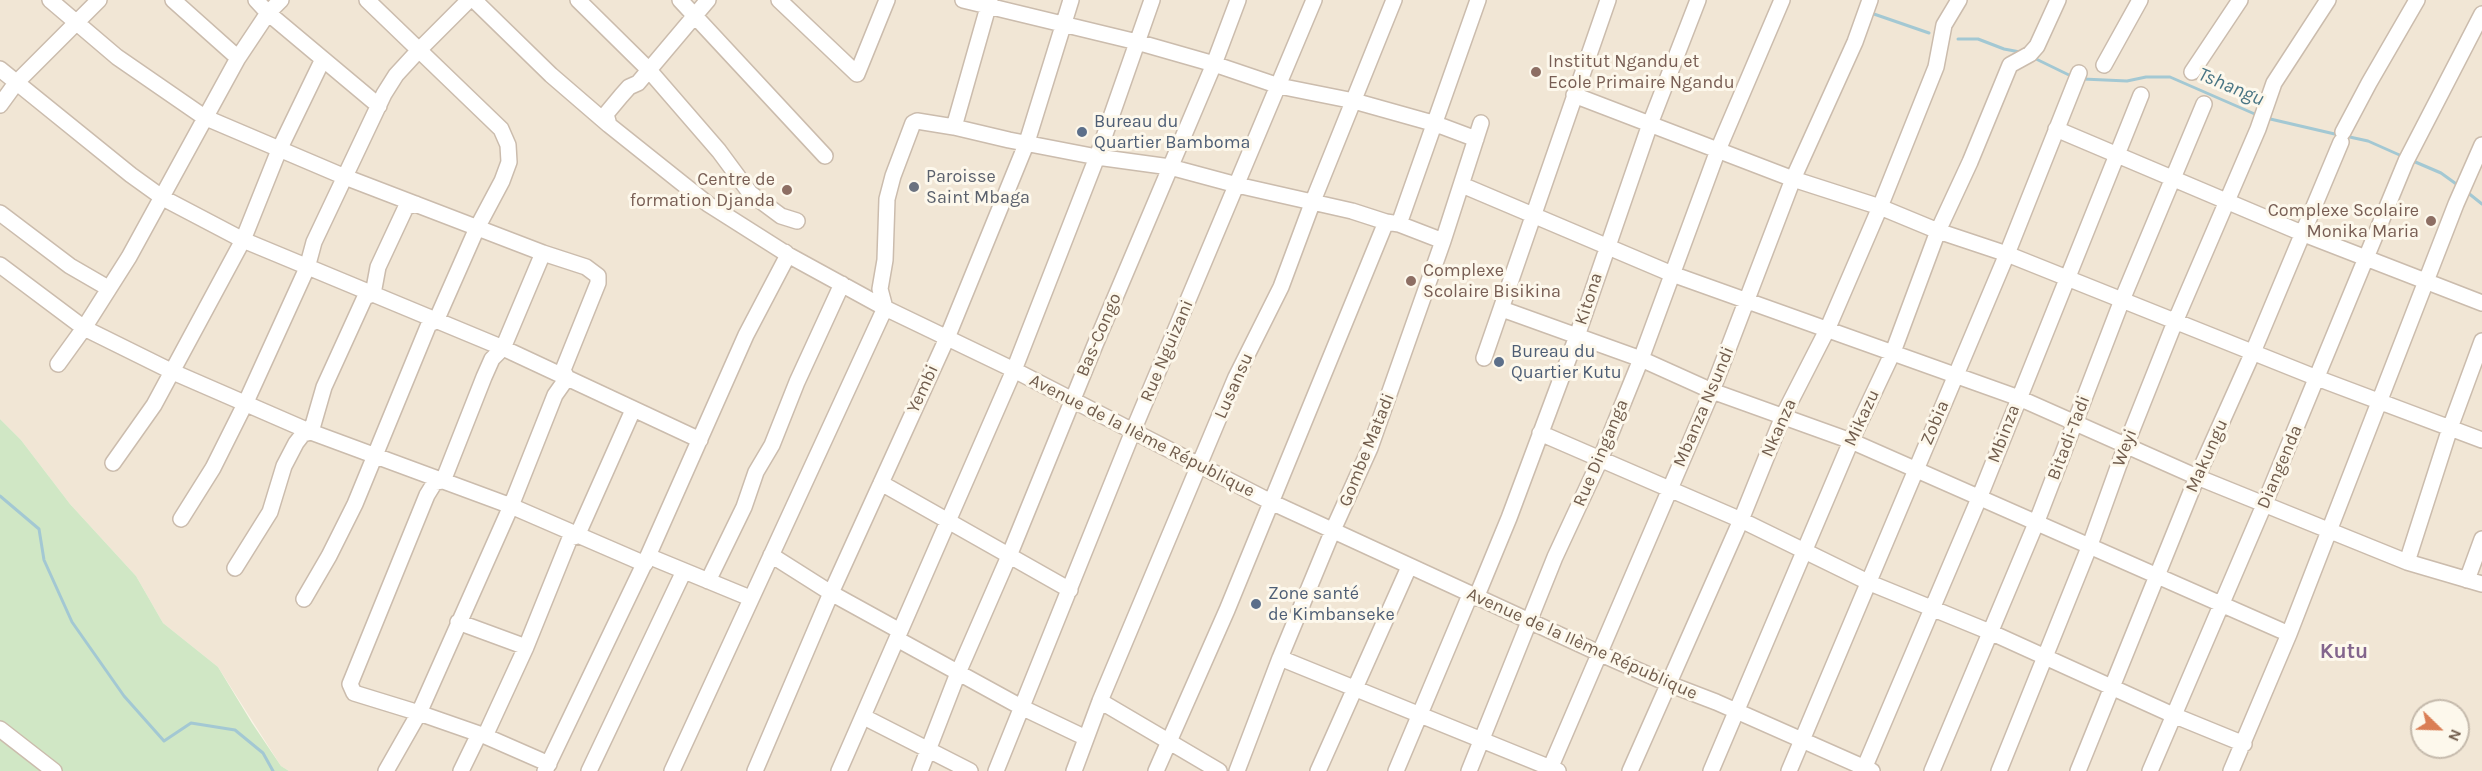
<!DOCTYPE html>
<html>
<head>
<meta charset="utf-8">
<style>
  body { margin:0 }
  #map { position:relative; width:2482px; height:771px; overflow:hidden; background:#faf4e6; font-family:Karla,sans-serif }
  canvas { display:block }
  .north { position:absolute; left:2410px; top:699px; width:60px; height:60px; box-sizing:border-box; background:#fdf8ec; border:2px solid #c5baac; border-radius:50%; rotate:113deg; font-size:16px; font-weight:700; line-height:24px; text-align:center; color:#715d4d }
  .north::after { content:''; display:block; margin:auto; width:21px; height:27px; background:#da7e55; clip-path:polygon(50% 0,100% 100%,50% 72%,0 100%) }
</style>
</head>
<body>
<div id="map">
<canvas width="2482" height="771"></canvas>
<div class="north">N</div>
</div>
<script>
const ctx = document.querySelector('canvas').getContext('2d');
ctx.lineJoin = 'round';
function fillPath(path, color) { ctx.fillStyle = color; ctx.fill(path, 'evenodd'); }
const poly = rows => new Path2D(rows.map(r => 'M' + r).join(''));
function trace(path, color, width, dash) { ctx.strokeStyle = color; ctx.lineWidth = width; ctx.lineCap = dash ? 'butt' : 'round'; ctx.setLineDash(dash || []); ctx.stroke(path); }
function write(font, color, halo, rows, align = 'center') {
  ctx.font = font + ' Karla,sans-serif'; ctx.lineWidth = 6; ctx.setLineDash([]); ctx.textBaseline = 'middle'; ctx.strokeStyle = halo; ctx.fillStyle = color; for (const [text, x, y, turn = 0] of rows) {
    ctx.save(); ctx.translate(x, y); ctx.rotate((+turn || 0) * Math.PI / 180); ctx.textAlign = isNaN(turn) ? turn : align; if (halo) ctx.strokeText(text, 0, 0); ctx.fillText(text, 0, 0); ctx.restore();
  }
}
fillPath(poly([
  [0,0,2482,0,2482,771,289,771,281,766,218,667,163,623,136,576,70,504,21,440,0,419],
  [2422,711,2458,711,2458,747,2422,747]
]), '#f1e6d5');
fillPath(poly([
  [0,419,21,440,70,504,136,576,163,623,218,667,252,723,281,766,289,771,0,771]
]), '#d0e7c5');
trace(poly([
  [1871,13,1929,33],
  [1958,39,1978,39,2004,49,2020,52],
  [2034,58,2071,76],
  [2083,79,2127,81,2146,77,2170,77,2257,115],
  [2266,118,2339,135],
  [2345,136,2368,141,2404,157],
  [2413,161,2441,173,2459,186],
  [2467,192,2482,204],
  [0,496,39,529,44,560,72,622,124,696,164,741,191,723,235,730,263,753,273,771]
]), '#a3c8d3', 3);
const minor = poly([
  [50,0,117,57,204,117,345,177,543,253,586,267,598,276,598,283,563,370,567,378,555,395,511,506,419,713,485,736,549,764],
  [173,0,238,58],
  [256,0,268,13,379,106],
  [474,0,551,75,609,125,708,204,790,256,885,308,1014,370,1271,502,1601,654,1669,684,1716,702,1872,771],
  [578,0,648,69,719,151,750,193,781,216,797,221],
  [680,0,825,156],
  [779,0,857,74,887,0],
  [963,0,1137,42,1214,64,1279,86,1354,101,1436,124,1476,139],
  [2104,65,2140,0],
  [0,69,131,175,163,198,243,240,503,348,700,440],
  [2192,72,2240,0],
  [1574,95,1793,179,1880,207,1938,231,2007,254,2317,378,2482,440],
  [0,105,16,83,99,0],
  [609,125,606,114,621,96,629,87,638,83,708,0],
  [954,127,990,0],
  [2056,129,2304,234,2482,303],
  [2343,132,2369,83,2417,0],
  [1462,185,1672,274,2019,398,2197,477,2407,562,2482,584],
  [0,213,70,266,108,288],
  [1399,224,1478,0],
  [0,265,84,328,173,372,311,432,511,506,645,564],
  [1502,309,1641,359,1712,391,1851,441,2289,634],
  [1484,358,1608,0],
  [58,364,84,328,129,257,238,58,268,13,281,0],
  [1540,433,1741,520,1870,583,1990,632,2173,715,2244,744],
  [113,463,154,405,243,240,279,150,323,59],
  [881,483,1070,590],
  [181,519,213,468,246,402,307,268,314,242,384,94,396,75,419,50,469,0],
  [771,555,831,593,900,631],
  [648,556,750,598],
  [2407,562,2450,428,2482,341],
  [235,568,270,512,284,466,296,443,303,434,311,432,324,387,365,297,373,294,378,267,406,207,416,204],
  [2467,580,2482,539],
  [708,581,744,507,756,472,772,445,797,382,842,284],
  [1476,598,1509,518,1577,336,1650,124,1698,0],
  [304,599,329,556,355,504,429,324,436,321,477,228,502,181,509,162,508,145,501,129,367,0],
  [458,622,526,647],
  [897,639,1021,707,1086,738],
  [1280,658,1558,771],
  [1100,701,1219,771],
  [864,717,970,771],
  [0,729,54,771],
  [485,736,526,647,570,538,577,536,633,410],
  [386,771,419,713,354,693,350,684,427,495,435,482,443,481,484,377,492,359,503,348,543,253],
  [461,771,479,734],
  [545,771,648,556,746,335,788,255,785,252],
  [589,771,684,571],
  [672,771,885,308,880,289,885,260,887,199,893,176,913,123,917,121,954,127,1009,140,1097,157,1170,167,1237,185,1352,211,1386,222,1399,224,1443,241],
  [755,771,831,593,947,338,1027,142,1071,0],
  [839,771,1014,370,1097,157,1152,0],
  [920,771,958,673,1009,556,1095,345,1214,64,1238,0],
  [996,771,1133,431,1314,0],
  [1074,771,1100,701,1236,377,1281,287,1313,201,1394,0],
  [1156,771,1227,610,1386,222],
  [1237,771,1280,658,1333,530,1370,448,1443,241,1481,123],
  [1318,771,1409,567],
  [1396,771,1470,595],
  [1469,771,1555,557,1600,460,1641,359,1718,150,1782,0],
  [1549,771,1712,391,1793,179,1855,42,1870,0],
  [1630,771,1741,520,1783,416,1827,330,1880,207,1936,67,1944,25,1959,0],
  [1711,771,1851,441,1893,352,1938,231,1970,162,2010,65,2030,54,2037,46,2058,0],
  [1789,771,2007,254,2079,73],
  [1863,771,1980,496,2141,95],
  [1932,771,2037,521,2122,300,2204,104],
  [1999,771,2090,545,2126,445,2175,322,2258,129,2274,83,2328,0],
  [2078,771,2197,477,2253,352,2341,142],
  [2150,771,2264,505,2406,161,2482,14],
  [2231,771,2289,634,2456,204,2482,145]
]);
trace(minor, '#cbbcad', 18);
trace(minor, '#fff', 15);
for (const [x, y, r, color] of [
  [1536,72,6,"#8d6e63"],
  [1082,132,6,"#5c6f8a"],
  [914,187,6,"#6b7280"],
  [787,190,6,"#8d6e63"],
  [2431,221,6,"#8d6e63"],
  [1411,281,6,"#8d6e63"],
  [1499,362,6,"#5c6f8a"],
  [1256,604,6,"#5c6f8a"]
]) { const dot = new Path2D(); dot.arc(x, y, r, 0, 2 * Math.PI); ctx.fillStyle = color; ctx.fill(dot); trace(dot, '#fdf8ec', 2); }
write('18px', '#785e54', '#fdf8ec', [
  ["Institut Ngandu et",1548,62],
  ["Ecole Primaire Ngandu",1548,83],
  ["Centre de",775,180,"right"],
  ["formation Djanda",775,201,"right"],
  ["Complexe Scolaire",2419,211,"right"],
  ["Monika Maria",2419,232,"right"],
  ["Complexe",1423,271],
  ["Scolaire Bisikina",1423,292]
], 'left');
write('18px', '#4e5e75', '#fdf8ec', [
  ["Bureau du",1094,122],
  ["Quartier Bamboma",1094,143],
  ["Bureau du",1511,352],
  ["Quartier Kutu",1511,373],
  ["Zone santé",1268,594],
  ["de Kimbanseke",1268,615]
], 'left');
write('18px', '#5b616d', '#fdf8ec', [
  ["Paroisse",926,177],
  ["Saint Mbaga",926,198]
], 'left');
write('18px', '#715d4d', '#fdf8ec', [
  ["Kitona",1589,299,-72],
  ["Bas-Congo",1099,335,-67],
  ["Rue Nguizani",1167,351,-67],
  ["Lusansu",1234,386,-66],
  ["Yembi",923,389,-65],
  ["Mbanza Nsundi",1704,407,-67],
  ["Mikazu",1862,418,-65],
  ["Zobia",1935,423,-67],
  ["Nkanza",1779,428,-66],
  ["Mbinza",2004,434,-69],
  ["Avenue de la IIème République",1142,436,27],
  ["Bitadi-Tadi",2069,438,-69],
  ["Weyi",2125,448,-69],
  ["Gombe Matadi",1367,450,-68],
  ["Rue Dinganga",1601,453,-67],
  ["Makungu",2207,456,-66],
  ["Diangenda",2280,467,-67],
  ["Avenue de la IIème République",1582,644,24]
]);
write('italic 20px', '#487483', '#fdf8ec', [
  ["Tshangu",2231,87,23]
]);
write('bold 21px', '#83658d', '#fdf8ec', [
  ["Kutu",2344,652]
]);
</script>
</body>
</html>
